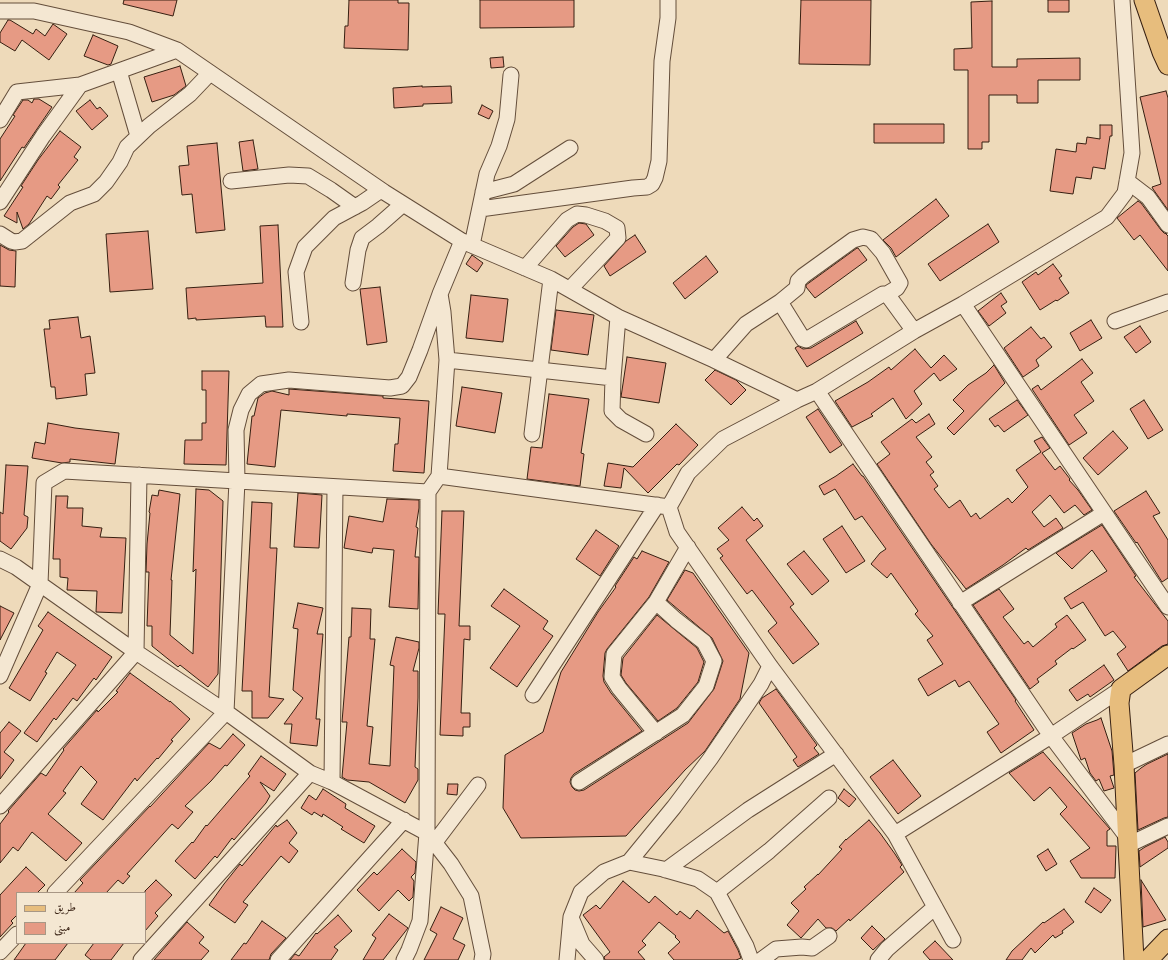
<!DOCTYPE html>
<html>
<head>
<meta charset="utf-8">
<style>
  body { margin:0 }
  #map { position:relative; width:1168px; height:960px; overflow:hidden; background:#eedaba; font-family:"IM FELL Great Primer",Amiri,serif }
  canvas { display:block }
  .legend { position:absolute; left:16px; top:892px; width:130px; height:52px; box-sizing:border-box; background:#f4e7d2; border:1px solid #a89785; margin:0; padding:5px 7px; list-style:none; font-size:12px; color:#361f11 }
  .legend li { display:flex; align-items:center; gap:8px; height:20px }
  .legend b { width:20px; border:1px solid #a89785 }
</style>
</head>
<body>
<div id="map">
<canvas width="1168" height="960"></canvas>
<ul class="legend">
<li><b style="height:5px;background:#e7bd7d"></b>طريق</li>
<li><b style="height:11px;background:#e69a84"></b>مبنى</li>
</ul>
</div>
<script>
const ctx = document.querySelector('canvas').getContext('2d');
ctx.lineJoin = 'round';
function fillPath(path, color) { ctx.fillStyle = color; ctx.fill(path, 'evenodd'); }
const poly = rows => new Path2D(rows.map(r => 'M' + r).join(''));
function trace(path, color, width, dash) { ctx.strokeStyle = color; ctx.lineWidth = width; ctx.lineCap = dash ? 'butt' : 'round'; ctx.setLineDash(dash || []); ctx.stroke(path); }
const building = poly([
  [124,0,177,0,173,16,123,4,124,0],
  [349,0,398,0,398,3,409,3,408,50,344,48,345,26,348,26,349,0],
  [480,0,574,0,574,27,480,28,480,0],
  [801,0,871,0,870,65,799,64,801,0],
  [1048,0,1069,0,1069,12,1048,12,1048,0],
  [992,1,992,67,1017,67,1017,59,1080,58,1080,80,1038,80,1038,103,1017,103,1017,95,989,95,989,142,982,142,982,149,968,149,968,70,954,70,954,49,972,48,971,2,992,1],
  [8,20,10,20,33,34,36,29,45,36,53,24,67,34,49,60,22,40,15,51,0,42,0,33,8,20],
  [93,35,118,46,111,64,108,65,84,56,93,35],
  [503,57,504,67,491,68,490,58,503,57],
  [180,66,186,86,174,95,152,102,144,77,180,66],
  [422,86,422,87,451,86,452,103,423,104,423,106,394,108,393,88,422,86],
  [1166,91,1168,98,1168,210,1153,189,1152,187,1161,184,1140,97,1166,91],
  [34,99,39,99,52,107,24,148,22,147,0,181,0,139,15,116,13,115,23,100,28,100,32,103,34,99],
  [90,100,97,109,100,107,108,116,92,130,76,111,90,100],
  [482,105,493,111,489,119,478,114,482,105],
  [874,124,944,124,944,143,874,143,874,124],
  [1100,125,1112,125,1112,136,1110,136,1105,169,1093,167,1091,179,1076,177,1073,194,1050,191,1056,149,1076,152,1077,143,1086,144,1087,137,1100,139,1100,125],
  [60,131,81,147,74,157,78,160,58,185,60,187,51,199,47,196,29,224,23,229,17,212,17,223,4,216,23,187,21,186,38,160,60,131],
  [253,140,258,169,243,171,239,142,253,140],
  [217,143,225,230,196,233,192,194,182,195,179,166,189,165,187,146,217,143],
  [936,199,949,216,896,257,891,248,883,240,936,199],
  [1138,201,1141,203,1161,230,1164,233,1167,234,1166,234,1168,236,1168,271,1140,235,1134,240,1117,218,1138,201],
  [579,223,586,224,594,235,565,257,556,246,573,227,579,223],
  [988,224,999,242,940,281,928,264,988,224],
  [278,225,283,327,266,327,265,316,196,320,196,318,188,319,186,288,263,283,260,226,278,225],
  [148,231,153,289,110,292,106,234,148,231],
  [635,235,646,252,610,276,604,266,626,241,635,235],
  [0,245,9,250,16,251,15,287,0,286,0,245],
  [857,248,858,248,867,260,815,298,806,287,806,285,857,248],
  [472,255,483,263,477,272,466,264,472,255],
  [706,256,718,272,685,299,673,283,706,256],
  [1053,264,1062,276,1059,278,1069,293,1057,301,1056,300,1040,310,1022,282,1036,272,1038,275,1053,264],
  [380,287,387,342,367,345,360,289,380,287],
  [1001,293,1007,302,1001,306,1006,313,989,326,978,311,1001,293],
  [471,295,508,299,503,342,466,338,471,295],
  [556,310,594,315,588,355,551,350,556,310],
  [78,317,81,338,90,336,95,373,85,374,87,395,56,399,55,387,51,387,44,329,50,329,49,320,78,317],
  [1091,320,1102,338,1080,351,1070,333,1091,320],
  [856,321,863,333,807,367,795,348,798,346,803,349,811,348,856,321],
  [1140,326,1151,342,1136,353,1124,337,1140,326],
  [1031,327,1041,339,1044,337,1052,347,1036,360,1039,366,1023,377,1004,348,1031,327],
  [915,349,931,368,944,355,957,369,940,381,934,373,914,391,922,404,906,419,893,398,871,414,873,416,852,427,835,401,868,382,889,367,891,370,915,349],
  [627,357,666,363,659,403,621,397,627,357],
  [1082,359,1093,373,1081,382,1094,401,1074,415,1087,433,1069,445,1032,389,1038,385,1041,390,1082,359],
  [994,365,1005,383,954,435,947,428,964,411,953,400,968,385,986,373,994,365],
  [715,370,736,380,746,390,731,405,705,380,715,370],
  [202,371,229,371,226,465,184,464,185,440,202,440,202,423,206,423,206,390,202,390,202,371],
  [462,387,502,393,495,433,456,426,462,387],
  [289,389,383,396,383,398,429,401,424,473,393,471,395,444,398,444,400,418,347,414,347,416,281,410,275,467,247,464,252,416,254,416,258,398,265,393,272,391,289,395,289,389],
  [549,394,589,399,581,453,584,454,580,486,527,479,531,447,542,448,549,394],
  [1017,400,1028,415,1004,432,998,425,995,427,989,419,1017,400],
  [1144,400,1163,430,1148,439,1130,409,1144,400],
  [818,409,842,445,830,453,806,417,818,409],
  [929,414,935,424,916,437,932,457,926,462,934,472,930,475,938,486,934,489,949,508,960,500,971,517,976,513,980,519,1008,498,1012,503,1028,487,1016,470,1041,452,1034,441,1042,437,1050,448,1042,453,1055,470,1060,466,1070,479,1069,480,1078,490,1092,510,1084,515,1075,505,1064,513,1050,495,1032,512,1044,527,1056,518,1063,528,1028,550,1026,548,1003,565,966,589,931,544,877,464,890,454,881,442,912,419,916,423,929,414],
  [48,423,75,428,119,433,115,464,70,459,70,462,62,463,32,458,35,442,45,444,48,423],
  [676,424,698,445,679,465,677,464,648,493,624,468,621,488,604,486,608,463,633,467,676,424],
  [1113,431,1128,448,1098,475,1083,458,1113,431],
  [853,464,862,476,863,476,1016,700,1015,701,1034,730,1001,753,987,732,999,724,969,681,959,687,955,680,928,696,918,679,943,664,927,640,933,636,915,614,918,611,891,573,887,578,871,564,880,553,886,549,862,516,855,520,835,489,824,495,819,486,836,476,853,464],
  [6,465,28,466,24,515,28,517,27,528,11,549,0,541,0,512,3,514,6,465],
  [196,489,209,490,223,501,218,674,208,687,180,665,178,667,152,646,152,626,147,626,149,572,146,572,147,544,150,513,149,512,152,495,158,496,159,490,180,494,171,580,172,580,170,635,193,654,196,569,193,572,196,489],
  [1146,491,1160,513,1153,516,1168,540,1168,578,1162,582,1137,542,1136,543,1114,511,1146,491],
  [298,493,322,495,319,548,294,547,298,493],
  [56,496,68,496,67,508,83,508,82,526,102,528,100,537,126,538,122,613,96,612,97,591,67,590,68,578,60,577,60,559,53,559,56,496],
  [387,499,419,500,419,508,416,527,418,528,415,557,419,557,418,609,389,607,394,550,373,548,372,553,344,548,349,516,383,522,387,499],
  [252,502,272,503,270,548,277,548,269,697,284,699,268,718,252,718,252,691,242,691,252,502],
  [742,507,754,521,757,518,763,526,746,540,794,604,790,607,819,644,793,664,768,631,777,623,752,590,747,594,720,558,723,556,717,549,729,540,718,528,742,507],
  [442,511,464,511,459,626,470,626,470,640,464,639,461,713,470,713,470,727,463,727,463,736,440,735,445,614,438,614,442,511],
  [1102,525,1136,576,1134,577,1168,621,1168,644,1162,646,1128,671,1117,654,1126,647,1113,631,1105,636,1083,602,1071,609,1064,598,1107,571,1092,550,1072,569,1056,553,1102,525],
  [842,526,865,561,846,573,823,539,842,526],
  [596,530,619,546,600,576,576,559,596,530],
  [642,551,669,562,649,597,607,649,605,653,603,676,604,682,611,693,642,731,574,774,571,778,570,782,572,787,575,790,579,791,584,790,688,723,714,689,723,661,712,638,667,600,685,570,693,573,749,653,740,699,705,751,685,770,626,836,521,838,503,808,505,755,543,732,561,672,598,612,616,587,615,586,634,557,637,559,642,551],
  [804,551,829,581,812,595,787,564,804,551],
  [504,589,548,621,543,629,553,636,517,687,490,668,520,626,491,606,504,589],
  [999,589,1014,609,1003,617,1024,644,1028,641,1033,647,1057,627,1055,624,1067,615,1086,640,1073,649,1072,648,1055,661,1057,664,1037,679,1039,682,1030,689,973,605,999,589],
  [298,603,323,608,317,634,323,634,316,719,320,719,317,746,290,743,292,724,284,724,303,698,293,690,298,629,293,628,298,603],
  [0,606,14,613,0,640,0,606],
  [352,608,371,609,370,639,375,639,367,726,373,727,369,764,390,766,394,666,390,665,396,637,419,642,419,648,413,671,418,671,418,698,415,767,418,769,418,780,405,803,369,782,347,780,342,777,347,722,342,722,349,637,351,637,352,608],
  [48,612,112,657,96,680,94,678,77,701,73,698,56,720,54,718,37,742,24,733,76,665,57,652,45,672,47,673,30,701,9,688,43,630,38,626,48,612],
  [657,615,697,648,704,662,698,682,677,708,658,721,626,683,621,675,623,658,657,615],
  [1104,665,1114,680,1090,697,1088,694,1077,701,1069,690,1104,665],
  [130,673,170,702,170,701,190,719,171,740,173,741,158,759,157,758,137,781,135,778,103,820,81,804,97,782,81,766,63,791,66,793,48,814,82,843,66,861,32,832,18,851,13,847,0,863,0,824,9,812,8,811,41,773,46,776,64,750,63,749,97,710,98,712,118,692,116,691,130,673],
  [776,689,817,745,814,748,819,754,798,767,793,760,797,757,759,703,762,698,776,689],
  [1101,718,1112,751,1114,775,1110,776,1114,788,1104,791,1099,779,1096,781,1090,773,1085,758,1081,760,1072,733,1086,724,1097,720,1101,718],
  [9,722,21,731,4,752,14,760,0,779,0,733,9,722],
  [233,734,245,745,227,766,225,765,211,781,185,806,193,812,178,829,172,824,127,874,130,876,123,884,118,880,106,893,74,893,83,883,80,880,150,806,150,807,209,743,220,749,233,734],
  [1043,752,1110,829,1107,831,1107,846,1116,846,1115,878,1081,878,1070,861,1090,848,1060,814,1067,807,1050,787,1034,801,1009,773,1043,752],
  [1168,754,1168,817,1164,818,1138,830,1135,773,1141,768,1147,764,1168,754],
  [261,756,286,774,274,791,260,782,270,796,266,803,234,840,232,838,217,858,215,856,195,879,175,861,192,842,193,843,206,825,207,826,250,776,248,774,261,756],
  [893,760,921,796,898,814,870,777,893,760],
  [448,784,458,784,457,795,447,794,448,784],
  [323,789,346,804,345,808,375,826,364,843,341,829,343,827,323,814,322,817,314,812,312,815,301,808,309,795,316,800,323,789],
  [844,789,856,799,849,807,838,798,844,789],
  [287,820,297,833,289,843,298,851,289,863,281,856,243,902,248,905,235,923,209,905,224,884,240,864,242,866,276,825,277,827,287,820],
  [869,820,880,833,895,854,902,865,900,867,904,872,850,921,849,919,836,931,832,928,826,928,818,919,801,938,787,925,799,911,791,903,806,889,804,887,818,874,818,875,842,849,839,847,846,839,846,840,869,820],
  [1165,837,1168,842,1168,848,1140,867,1139,851,1145,847,1165,837],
  [402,849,416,862,415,873,411,877,414,881,413,897,409,901,398,890,379,911,357,890,374,872,377,875,402,849],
  [1048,849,1057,864,1046,871,1037,856,1048,849],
  [26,867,45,885,37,893,17,893,17,915,11,921,13,923,0,937,0,895,26,867],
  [156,880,172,895,155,913,158,916,145,931,145,891,156,880],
  [1141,880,1166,920,1143,927,1141,880],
  [623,881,649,903,655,896,677,915,680,911,690,919,697,910,724,933,728,931,738,950,741,958,736,960,674,960,668,953,680,942,675,937,676,936,659,922,642,941,646,945,638,952,645,960,605,960,604,957,610,952,583,915,596,905,600,909,623,881],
  [1094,888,1111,900,1101,913,1085,902,1094,888],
  [441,907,463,918,453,939,465,945,458,960,424,960,437,934,430,930,441,907],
  [1064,909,1074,922,1062,931,1063,933,1055,938,1053,935,1035,953,1031,948,1022,960,1006,960,1012,951,1043,922,1044,923,1064,909],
  [389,914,408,928,383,960,363,960,376,938,372,935,389,914],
  [338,915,352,931,334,947,338,950,331,960,290,960,295,954,299,956,316,933,317,934,338,915],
  [262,921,286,938,271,954,269,960,231,960,244,943,246,944,262,921],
  [187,922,204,937,199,943,209,951,201,960,154,960,187,922],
  [872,926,885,939,873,950,861,938,872,926],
  [935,941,953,960,930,960,923,952,935,941],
  [26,943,68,943,55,960,14,960,26,943],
  [94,943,124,943,111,960,91,960,85,955,94,943]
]);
fillPath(building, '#e69a84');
trace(building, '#361f11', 1);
const minor = poly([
  [0,11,34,11,129,32,177,50,384,192,462,241,551,279,618,317,714,360,797,400],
  [119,71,138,136],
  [0,120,17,92,80,85],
  [231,181,289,175,308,176,331,190,355,207],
  [1127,181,1148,197,1168,225],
  [483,192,514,184,570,148],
  [0,202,43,136,80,85,177,50],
  [480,209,633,188,647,187,652,184,655,178,659,161,662,61,668,18,668,0],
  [0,234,11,241,15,242,22,241,70,203,94,194,106,182,120,162,127,147,149,126,190,94,210,73],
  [472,245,487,174,499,146,507,119,511,75],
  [525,268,567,220,577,214,586,215,605,221,617,228,618,238,570,289],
  [353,283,358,250,362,238,378,226,403,204],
  [780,302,803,339,806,340,883,294,887,294,914,331],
  [963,304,1168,607],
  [618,317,613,378,612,411,621,420,646,434],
  [1115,321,1168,302],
  [301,322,296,272,305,247,334,218,362,203,381,190],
  [447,360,613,378],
  [714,360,746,324,780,302,797,288,798,281,803,276,853,240,863,237,871,239,883,253,900,283,897,288,887,294],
  [817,391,1051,736,1127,837],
  [532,434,551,279],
  [439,476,669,507],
  [0,559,16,567,136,652,226,712,310,773,332,782,427,833,451,864,471,896,483,954,482,960],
  [960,603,1104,513],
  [0,676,40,584,44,483,64,471,428,492],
  [1121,689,1051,736,895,834,770,666,677,532,669,507,688,473,723,439,797,400,817,391,914,331,963,304,1107,217,1125,193,1132,153,1122,0],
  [533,695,657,505],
  [656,733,619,688,612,677,614,654,656,602,688,547],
  [1124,765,1168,744],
  [332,782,335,487],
  [579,782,683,715,706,686,714,661,704,642,676,620,656,602],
  [0,806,136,652,139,475],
  [895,834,953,940],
  [435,842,478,785],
  [1128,845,1168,826],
  [629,862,663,869,698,879,717,892,746,946,751,960],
  [666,870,748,810,836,754],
  [717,892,769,851,829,798],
  [55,893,226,712,237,481,236,430,241,410,249,394,261,384,289,380,390,388,402,386,409,377,420,350,440,294],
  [572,920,582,944,596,960],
  [0,952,17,934],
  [141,960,310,773],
  [278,960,404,820],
  [404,960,409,950,420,921,427,833,428,492,439,476,447,360,443,312,440,294,462,241],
  [567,960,571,917,581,892,604,872,629,862,674,807,710,759,761,684,770,666],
  [761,960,776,949,802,947,812,948,829,936],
  [878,960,887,949,935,907]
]);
const major = poly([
  [1144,0,1162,52,1168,65],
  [1134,960,1128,845,1124,765,1119,703,1121,689,1168,655],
  [1148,960,1168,939]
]);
trace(minor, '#644e3b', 17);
trace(major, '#361f11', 21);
trace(minor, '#f4e7d2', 15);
trace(major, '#e7bd7d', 19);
</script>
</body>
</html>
